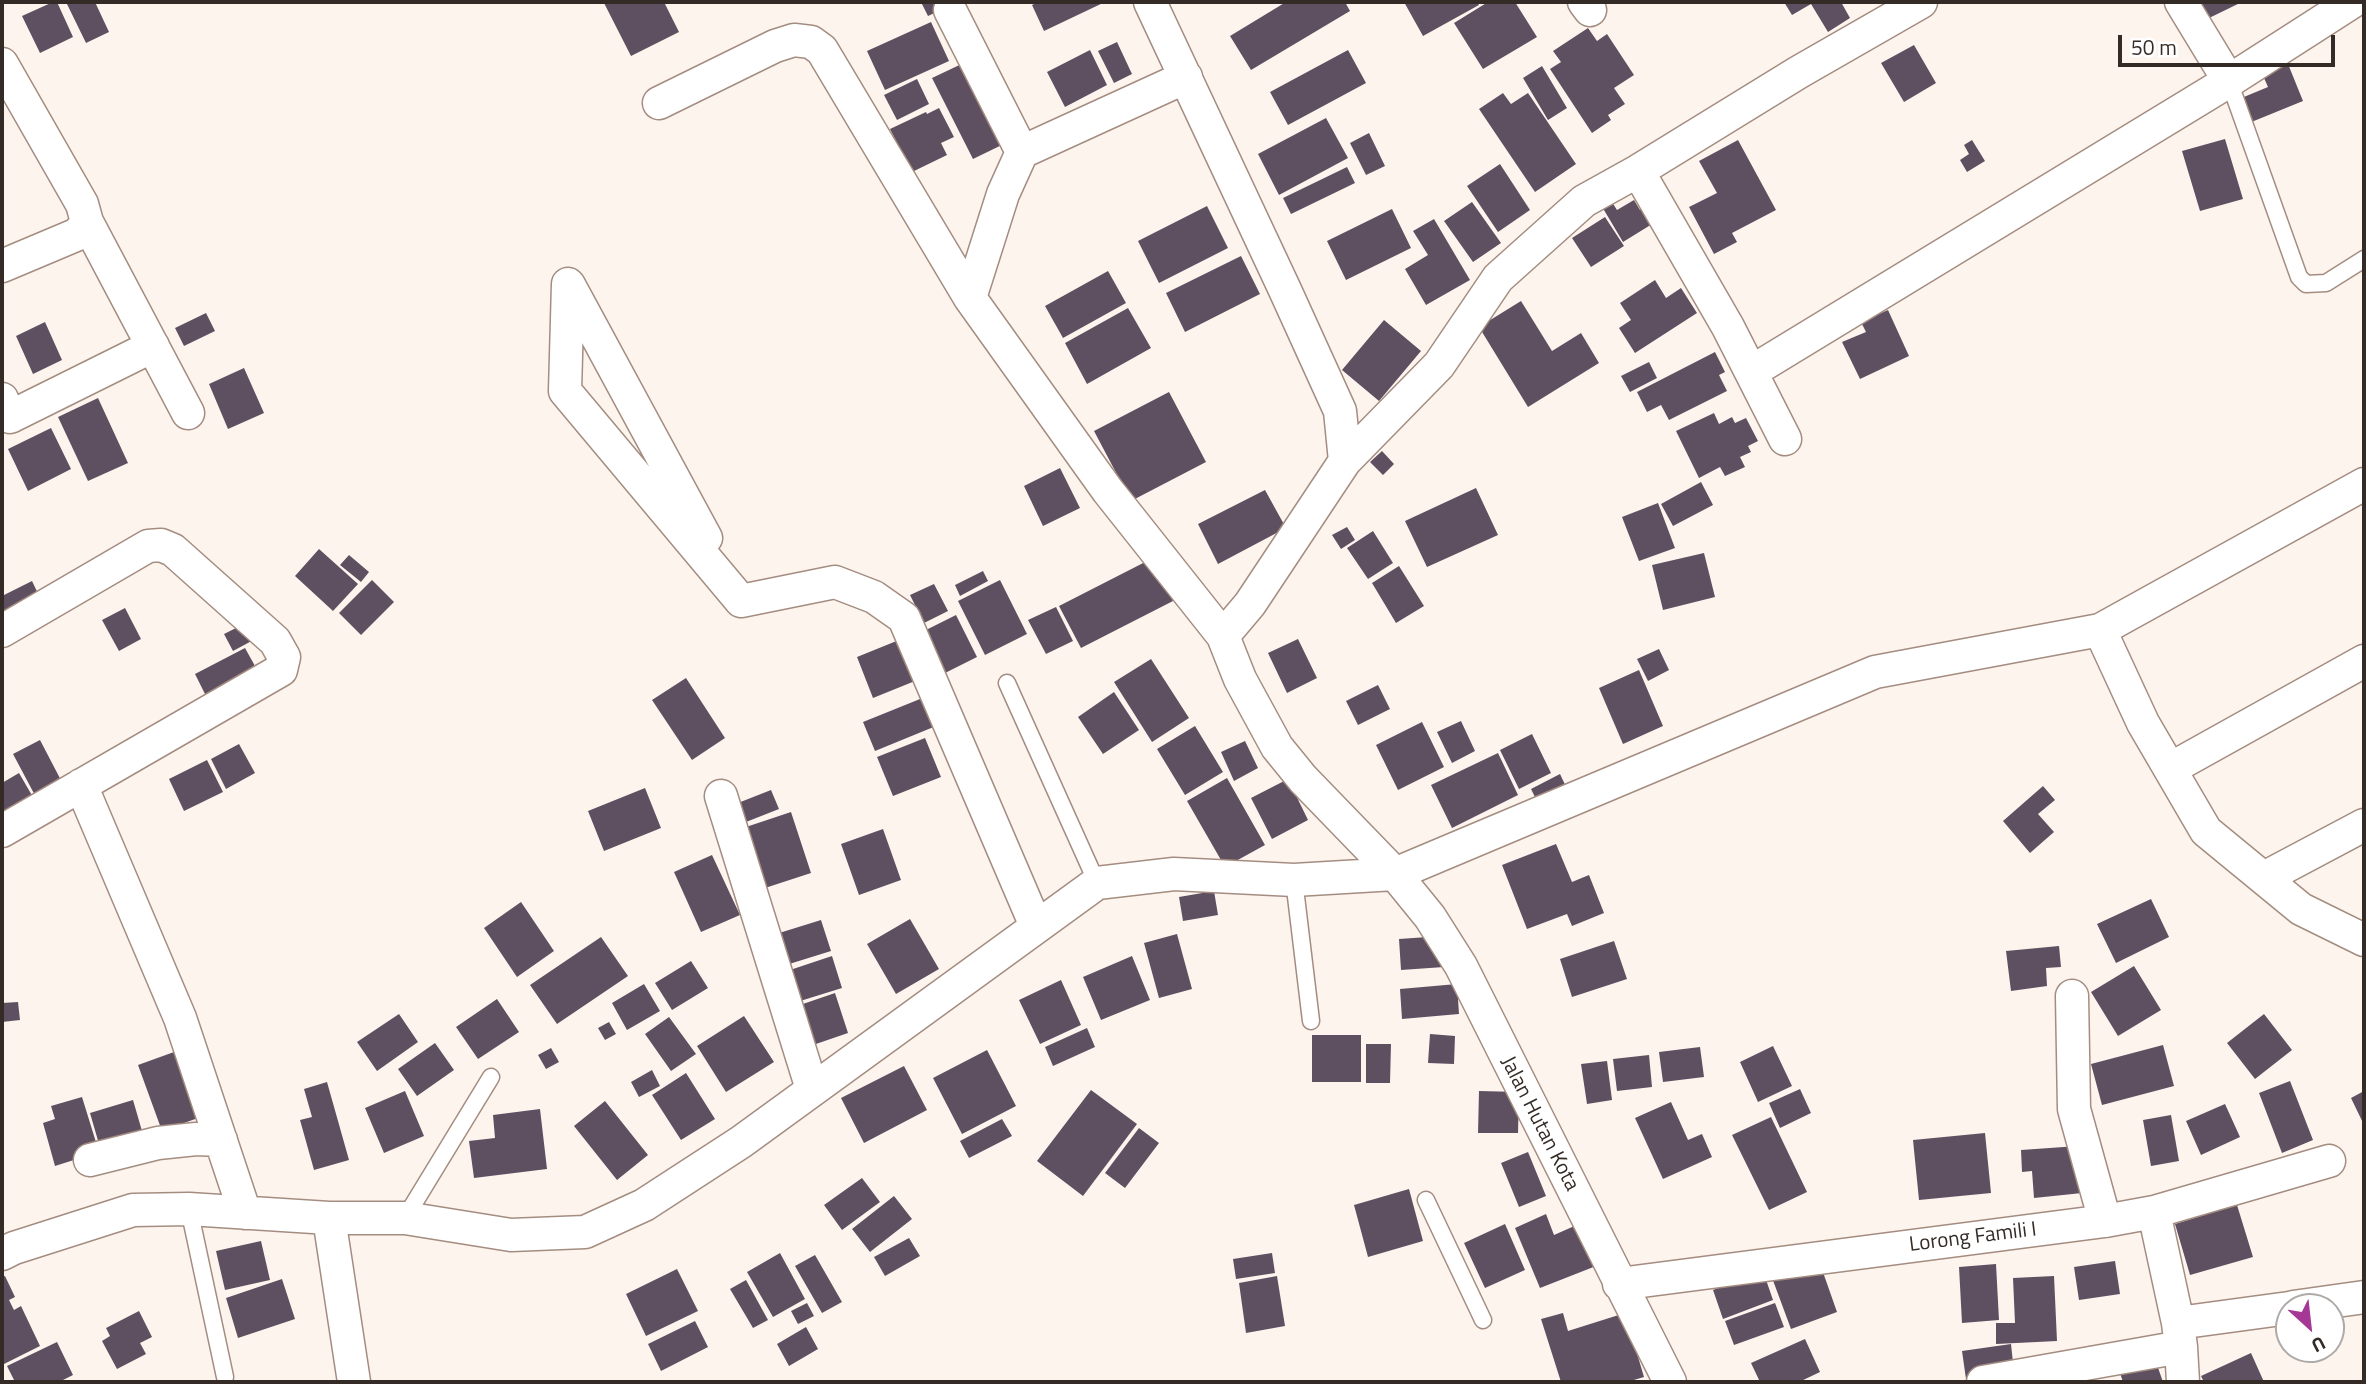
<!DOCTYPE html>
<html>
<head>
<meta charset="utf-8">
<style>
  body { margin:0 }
  #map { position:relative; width:2366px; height:1384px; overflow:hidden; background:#fef4ee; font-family:"Titillium Web",sans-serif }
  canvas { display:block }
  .frame { position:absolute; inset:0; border:4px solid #342b26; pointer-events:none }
  .north { position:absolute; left:2275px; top:1293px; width:70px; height:70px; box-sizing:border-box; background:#fff; border:2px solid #aeaaa8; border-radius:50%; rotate:153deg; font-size:19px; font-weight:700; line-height:28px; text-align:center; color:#342b26 }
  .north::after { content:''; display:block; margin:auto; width:24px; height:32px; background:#a53795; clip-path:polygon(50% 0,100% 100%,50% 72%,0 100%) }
  .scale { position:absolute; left:2118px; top:35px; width:217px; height:32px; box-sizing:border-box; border:4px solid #342b26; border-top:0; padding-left:9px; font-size:21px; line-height:24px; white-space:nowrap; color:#342b26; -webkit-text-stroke:5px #fff; paint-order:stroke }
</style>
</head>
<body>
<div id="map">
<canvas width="2366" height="1384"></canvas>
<div class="frame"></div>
<div class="north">U</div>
<div class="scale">50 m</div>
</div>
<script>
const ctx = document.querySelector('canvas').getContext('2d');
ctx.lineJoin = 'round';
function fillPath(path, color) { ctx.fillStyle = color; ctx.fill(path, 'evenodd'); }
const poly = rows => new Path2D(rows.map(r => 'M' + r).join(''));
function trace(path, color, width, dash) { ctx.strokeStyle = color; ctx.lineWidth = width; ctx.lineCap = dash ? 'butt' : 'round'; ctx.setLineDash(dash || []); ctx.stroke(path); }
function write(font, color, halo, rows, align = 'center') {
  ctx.font = font + ' "Titillium Web",sans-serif'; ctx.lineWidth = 7; ctx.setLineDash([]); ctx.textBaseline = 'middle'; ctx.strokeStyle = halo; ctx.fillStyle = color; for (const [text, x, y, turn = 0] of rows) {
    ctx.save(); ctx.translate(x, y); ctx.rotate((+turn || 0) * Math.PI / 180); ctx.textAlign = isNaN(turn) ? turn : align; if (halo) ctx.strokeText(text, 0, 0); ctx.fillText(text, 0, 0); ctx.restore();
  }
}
fillPath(poly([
  [53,2,57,2,73,37,40,53,22,16],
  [66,2,95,2,109,32,86,43],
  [664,2,679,32,631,56,604,3],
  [921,2,958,2,928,16],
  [1038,2,1105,2,1044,31,1032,5],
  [1286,2,1345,2,1350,11,1251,70,1230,36],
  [1404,2,1477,2,1479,5,1423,36],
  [1488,2,1515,2,1537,37,1483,69,1454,23],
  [1784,2,1841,2,1850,18,1828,32,1811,4,1792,15],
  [2196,2,2242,2,2205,20],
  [931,22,949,61,885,90,867,51],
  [1588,28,1597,41,1607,34,1634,75,1614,88,1625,104,1608,115,1611,120,1592,133,1550,69,1561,62,1553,51],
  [1117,42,1132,74,1114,83,1098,51],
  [1914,45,1936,83,1904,102,1881,63],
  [1090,50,1107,85,1065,107,1047,72],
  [1348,50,1366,83,1288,125,1270,92],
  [2286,59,2303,101,2249,123,2239,99,2268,87,2260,69],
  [970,60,1010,141,973,159,932,78],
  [1542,66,1567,108,1548,120,1523,78],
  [917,79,929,104,897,120,884,95],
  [1503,93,1511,104,1528,93,1576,164,1535,192,1479,109],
  [939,108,954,137,941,143,947,155,912,172,890,129,926,112,927,114],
  [1326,118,1348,158,1279,195,1258,154],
  [1369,133,1385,166,1366,175,1350,143],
  [2225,139,2243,199,2200,211,2182,151],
  [1738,140,1776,210,1732,233,1737,242,1714,254,1689,207,1717,193,1699,161],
  [1972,140,1985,161,1967,172,1960,160,1969,154,1964,145],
  [1500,164,1530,210,1498,232,1467,186],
  [1347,167,1355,183,1291,214,1283,198],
  [1610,199,1617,210,1634,200,1640,210,1647,206,1657,221,1623,242,1601,205],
  [1472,202,1501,243,1473,262,1444,221],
  [1207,206,1228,248,1159,283,1138,241],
  [1392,209,1411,248,1346,280,1327,241],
  [1605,217,1624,246,1591,267,1572,238],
  [1434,219,1470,280,1426,305,1405,269,1428,255,1413,231],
  [1241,256,1260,294,1185,332,1166,293],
  [1108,271,1126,303,1063,338,1045,306],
  [1655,280,1666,298,1681,288,1697,313,1635,353,1619,328,1631,320,1620,303],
  [1521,301,1552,351,1581,333,1599,363,1528,407,1479,327],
  [1128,308,1151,348,1087,384,1065,343],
  [1888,310,1909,356,1860,379,1842,342,1866,332,1861,322],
  [206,313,215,331,184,346,175,328],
  [1384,320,1421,351,1379,401,1342,370],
  [45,322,62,360,33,374,16,336],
  [1715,352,1725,372,1719,375,1727,391,1669,420,1661,405,1647,412,1637,392],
  [1649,362,1657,378,1630,392,1621,376],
  [244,368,264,413,228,429,209,384],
  [1169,392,1206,462,1131,501,1094,431],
  [98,398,128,463,88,481,58,417],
  [1714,413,1719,424,1732,417,1735,423,1746,418,1758,441,1748,446,1751,452,1740,457,1745,467,1725,476,1720,467,1699,478,1676,431],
  [51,428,71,469,28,491,8,449],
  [1382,451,1394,464,1383,475,1370,462],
  [1060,468,1080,508,1043,526,1024,486],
  [1701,482,1713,505,1673,526,1661,504],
  [1476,488,1498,535,1427,567,1405,521],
  [1265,490,1286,528,1218,564,1198,524],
  [1658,503,1675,548,1639,561,1622,517],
  [1347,527,1355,540,1341,549,1332,535],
  [1373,531,1393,563,1368,579,1347,548],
  [319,549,358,584,333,611,295,576],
  [1704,553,1715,597,1663,610,1652,565],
  [349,555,369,572,361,582,340,565],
  [1151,559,1173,601,1081,648,1059,606],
  [1399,566,1424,606,1396,623,1372,583],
  [983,571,988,581,960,596,955,585],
  [372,580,394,602,361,635,339,613],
  [1000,580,1027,634,985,655,958,601],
  [32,581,42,602,2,622,2,596],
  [934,584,948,611,924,623,910,595],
  [1056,607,1073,641,1046,654,1028,620],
  [125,608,141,639,119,651,102,620],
  [956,615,977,657,945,673,924,631],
  [250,621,259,637,233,651,224,634],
  [1298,639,1317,678,1287,693,1268,653],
  [899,640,915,681,873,698,857,657],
  [245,648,260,675,209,702,195,674],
  [1659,649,1669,670,1648,681,1637,659],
  [1151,659,1189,718,1152,742,1114,682],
  [1639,670,1663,726,1623,744,1599,688],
  [686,678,725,738,692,760,652,700],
  [1378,685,1390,709,1358,725,1346,701],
  [1114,692,1139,730,1103,754,1078,717],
  [925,697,936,726,875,751,863,722],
  [1461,721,1475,751,1452,763,1437,732],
  [1422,722,1444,767,1398,790,1376,745],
  [1195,726,1223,772,1185,795,1157,749],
  [1532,734,1551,773,1519,789,1500,750],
  [925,738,941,777,893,796,877,757],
  [40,740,64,786,38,801,13,754],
  [1245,741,1258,768,1234,781,1221,752],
  [239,744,255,773,226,789,211,759],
  [1498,753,1518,795,1452,828,1431,785],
  [207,760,223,792,184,811,169,779],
  [19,773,37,804,2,825,2,783],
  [1560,774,1569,793,1540,807,1531,789],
  [1227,778,1265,845,1225,867,1187,801],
  [1288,779,1308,820,1272,839,1251,798],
  [2043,786,2055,800,2038,814,2054,832,2030,853,2003,821],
  [645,788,661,828,604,851,588,811],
  [771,790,779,809,746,822,738,803],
  [791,812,811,873,765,888,746,827],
  [883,829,901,880,859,895,841,844],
  [1556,844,1572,882,1589,875,1604,913,1572,926,1567,914,1527,929,1502,865],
  [712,855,740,915,701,932,674,872],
  [1214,891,1218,915,1183,921,1179,897],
  [2151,899,2169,937,2116,963,2097,924],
  [521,902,554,951,517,977,484,928],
  [910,919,939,969,896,994,867,944],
  [821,920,831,951,786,965,776,934],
  [1177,934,1192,989,1159,998,1144,943],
  [1442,936,1444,967,1401,970,1399,939],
  [601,937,628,976,557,1024,530,985],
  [1614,941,1627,979,1572,997,1560,959],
  [2059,946,2061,967,2046,968,2047,986,2011,991,2006,951],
  [832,956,842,988,797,1002,787,971],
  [1132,956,1150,1000,1101,1020,1083,977],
  [691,961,708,988,672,1010,655,983],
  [2134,966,2161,1010,2118,1036,2091,992],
  [1061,980,1081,1025,1040,1044,1019,1000],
  [644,984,660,1011,627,1030,612,1003],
  [1457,984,1459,1014,1402,1019,1400,989],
  [835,993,848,1033,813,1045,800,1005],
  [497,999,519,1032,478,1059,456,1027],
  [18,1002,20,1020,2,1022,2,1003],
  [399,1014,418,1042,377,1071,357,1042],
  [2264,1014,2292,1050,2255,1079,2227,1043],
  [744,1016,774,1062,726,1092,697,1046],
  [669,1017,696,1054,671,1071,645,1034],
  [609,1022,616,1034,605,1040,598,1028],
  [1087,1028,1095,1047,1053,1066,1045,1047],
  [1430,1034,1455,1036,1454,1064,1428,1063],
  [1312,1035,1361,1035,1361,1082,1312,1082],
  [435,1043,454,1070,417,1096,398,1069],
  [1366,1044,1391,1044,1390,1083,1366,1083],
  [2163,1045,2174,1086,2102,1105,2091,1064],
  [1773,1046,1792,1086,1758,1102,1740,1062],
  [1700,1047,1704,1077,1663,1082,1659,1052],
  [551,1048,559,1062,546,1069,538,1055],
  [987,1050,1016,1106,962,1134,933,1078],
  [174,1052,198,1118,162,1131,138,1065],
  [1649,1055,1652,1087,1617,1091,1613,1059],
  [1607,1061,1612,1100,1587,1104,1581,1064],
  [904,1066,927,1110,864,1143,841,1098],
  [652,1070,660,1086,639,1097,631,1082],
  [686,1073,715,1119,681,1140,652,1095],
  [2290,1081,2313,1140,2282,1153,2259,1093],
  [327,1082,349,1160,314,1170,300,1120,312,1117,304,1089],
  [1800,1089,1811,1113,1780,1128,1769,1103],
  [1091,1090,1137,1124,1083,1196,1037,1161],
  [405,1091,424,1136,384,1153,365,1108],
  [1479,1091,1519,1092,1518,1133,1478,1133],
  [2364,1091,2364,1125,2351,1098],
  [82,1097,99,1152,55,1166,43,1123,55,1119,51,1106],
  [133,1100,142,1131,99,1144,90,1113],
  [605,1101,648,1155,617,1180,574,1126],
  [1671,1102,1688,1140,1702,1134,1712,1157,1663,1179,1635,1118],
  [2225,1104,2240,1137,2201,1155,2186,1121],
  [540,1109,547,1169,474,1178,469,1141,495,1138,493,1115],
  [2171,1115,2179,1161,2151,1166,2143,1120],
  [1771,1117,1807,1192,1769,1210,1732,1135],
  [1002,1119,1012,1136,969,1158,960,1141],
  [1139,1128,1159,1143,1125,1188,1105,1173],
  [1985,1133,1991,1193,1919,1200,1913,1140],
  [2078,1146,2082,1193,2034,1198,2032,1171,2022,1172,2021,1150],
  [1528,1152,1546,1196,1519,1207,1501,1163],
  [862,1178,880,1202,842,1230,824,1205],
  [1409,1189,1423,1241,1368,1257,1354,1205],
  [894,1196,912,1219,870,1252,852,1229],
  [2237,1205,2253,1257,2190,1275,2175,1224],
  [1546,1214,1554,1235,1579,1224,1596,1266,1540,1288,1515,1228],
  [1505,1224,1525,1270,1485,1288,1464,1243],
  [909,1238,920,1256,885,1276,874,1257],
  [261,1241,270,1280,225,1290,216,1251],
  [780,1253,805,1299,773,1317,747,1272],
  [1272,1253,1275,1273,1236,1279,1233,1259],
  [815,1255,842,1302,822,1313,795,1266],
  [1818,1258,1837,1312,1791,1329,1771,1275],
  [2115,1261,2120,1294,2079,1300,2074,1267],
  [1996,1264,1999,1320,1962,1323,1959,1267],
  [677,1269,698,1311,646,1336,626,1294],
  [1763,1271,1773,1300,1723,1319,1713,1290],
  [5,1276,15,1297,9,1300,14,1310,21,1306,40,1346,2,1365,2,1277],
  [1277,1276,1285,1326,1246,1333,1239,1283],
  [2054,1276,2057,1341,1996,1344,1996,1323,2015,1323,2013,1278],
  [282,1279,295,1319,238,1338,226,1298],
  [746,1280,768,1320,753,1328,730,1289],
  [807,1303,814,1316,798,1324,791,1311],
  [1775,1303,1784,1327,1734,1345,1725,1321],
  [139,1311,152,1337,140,1343,146,1354,117,1369,102,1341,110,1336,106,1328],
  [1563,1313,1568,1331,1625,1313,1644,1377,1627,1382,1561,1382,1541,1319],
  [695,1321,708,1347,661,1371,648,1344],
  [806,1327,818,1349,789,1366,777,1344],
  [1805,1339,1820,1372,1799,1382,1760,1382,1751,1363],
  [57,1342,73,1375,59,1382,15,1382,7,1366],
  [2011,1344,2014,1372,1966,1379,1962,1351],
  [2251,1353,2264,1382,2204,1382,2201,1376],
  [2155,1359,2163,1382,2123,1382,2119,1370]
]), '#5e5061');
const service = poly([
  [2229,81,2299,277,2306,284,2326,283,2364,259],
  [1007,683,1097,883],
  [1294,880,1311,1021],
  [1426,1200,1483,1320],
  [189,1209,225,1377],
  [405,1218,491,1077]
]);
const minor = poly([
  [1150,2,1285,290,1340,411,1345,461,1250,604,1223,636,1240,679,1277,747,1303,779,1395,874,1430,917,1461,966,1670,1382],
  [1584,2,1590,10],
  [2181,2,2229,81],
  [950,10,1022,152],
  [2,64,82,204,87,222,78,234,2,266],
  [659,103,775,46,794,40,811,42,822,50,970,298,1108,491,1223,636],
  [1638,171,1728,327,1785,439],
  [87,222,188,413],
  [568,284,565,391,741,601],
  [569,285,706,538],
  [970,298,1003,194,1022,152,1186,77],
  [1751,372,2229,81,2352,2],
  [2,399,10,417,153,346],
  [1345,461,1439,365,1498,278,1584,201,1638,171,1799,72,1921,2],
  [741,601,835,582,874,597,904,618,1036,926],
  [2100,630,2364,484],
  [2,631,148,546,161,545,173,550,275,641,284,657,281,670,2,831],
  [2170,769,2364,661],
  [81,785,180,1018,245,1213],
  [721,796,812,1089],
  [2264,878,2364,825],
  [2072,996,2074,1109,2105,1221],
  [90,1160,158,1143,196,1139,221,1140],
  [2154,1212,2178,1323,2181,1347,2183,1382],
  [329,1218,354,1382],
  [2,1254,14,1248,133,1210,189,1209,329,1218,405,1218,511,1235,585,1232,644,1205,741,1142,1097,883,1174,874,1294,880,1395,874,1875,672,2100,630,2143,723,2206,831,2301,909,2364,940],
  [1619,1284,2105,1221,2154,1212,2329,1161],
  [2293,1307,2364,1297],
  [2178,1323,2289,1308],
  [1983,1382,2181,1347]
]);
trace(service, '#a48d80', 19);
trace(minor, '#a48d80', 35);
trace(service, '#fff', 16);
trace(minor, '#fff', 32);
write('21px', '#342b26', '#fff', [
  ["Jalan Hutan Kota",1539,1124,63],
  ["Lorong Famili I",1973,1238,-7]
]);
</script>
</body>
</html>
